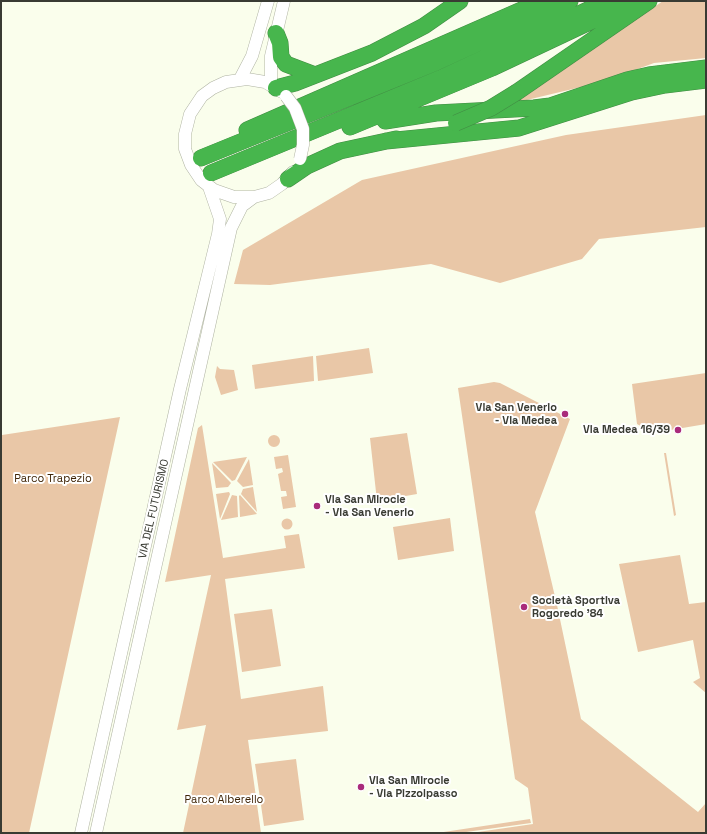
<!DOCTYPE html>
<html>
<head>
<meta charset="utf-8">
<style>
  body { margin:0 }
  #map { position:relative; width:707px; height:834px; overflow:hidden; background:#fafeec; font-family:"Space Grotesk",sans-serif }
  canvas { display:block }
  .frame { position:absolute; inset:0; border:2px solid #393b33; pointer-events:none }
</style>
</head>
<body>
<div id="map">
<canvas width="707" height="834"></canvas>
<div class="frame"></div>
</div>
<script>
const ctx = document.querySelector('canvas').getContext('2d');
ctx.lineJoin = 'round';
function fillPath(path, color) { ctx.fillStyle = color; ctx.fill(path, 'evenodd'); }
const poly = rows => new Path2D(rows.map(r => 'M' + r).join(''));
function trace(path, color, width, dash) { ctx.strokeStyle = color; ctx.lineWidth = width; ctx.lineCap = dash ? 'butt' : 'round'; ctx.setLineDash(dash || []); ctx.stroke(path); }
function write(font, color, halo, rows, align = 'center') {
  ctx.font = font + ' "Space Grotesk",sans-serif'; ctx.lineWidth = 4; ctx.setLineDash([]); ctx.textBaseline = 'middle'; ctx.strokeStyle = halo; ctx.fillStyle = color; for (const [text, x, y, turn = 0] of rows) {
    ctx.save(); ctx.translate(x, y); ctx.rotate((+turn || 0) * Math.PI / 180); ctx.textAlign = isNaN(turn) ? turn : align; if (halo) ctx.strokeText(text, 0, 0); ctx.fillText(text, 0, 0); ctx.restore();
  }
}
fillPath(poly([
  [663,1,706,1,706,58,654,63,602,82,510,104],
  [706,115,706,227,599,239,582,259,500,283,431,264,270,285,234,284,243,250,362,180,566,135],
  [369,348,373,373,318,381,316,356],
  [313,356,314,381,255,389,252,365],
  [217,366,220,369,234,370,238,390,221,395,215,377],
  [706,373,706,424,653,433,637,424,632,384],
  [494,382,500,383,570,419,535,512,557,605,581,719,698,812,706,803,706,833,471,833,533,824,528,788,515,779,458,388],
  [120,417,29,833,1,833,2,435],
  [202,425,223,558,286,548,284,536,299,534,305,568,225,579,241,699,323,686,328,731,248,740,261,833,183,833,206,725,177,730,211,575,165,582,198,428],
  [407,433,417,494,377,501,370,438],
  '268 441a6 6 0 1 1 12 0a6 6 0 1 1-12 0Z',
  [664,453,666,453,676,515,674,516],
  [288,455,296,507,283,509,281,497,287,496,286,491,281,491,278,474,283,472,282,468,276,469,274,457],
  [247,457,235,480,232,481,213,462],
  [249,459,253,485,243,487,237,481],
  [212,463,231,483,228,487,216,488],
  [253,487,257,512,241,494,243,489],
  [229,492,230,494,220,519,216,494],
  [232,495,237,496,238,517,221,520],
  [240,495,257,514,240,517,239,496],
  [450,518,454,551,398,560,393,527],
  '281.5 524a5.5 5.5 0 1 1 11 0a5.5 5.5 0 1 1-11 0Z',
  [680,555,689,604,706,602,706,693,693,682,700,678,693,640,638,652,619,564],
  [272,609,281,666,242,672,234,614],
  [296,759,304,820,264,826,255,764],
  [530,819,531,823,459,833,437,833]
]), '#e9c7a7');
const secondary = poly([
  [240,79,252,56,268,1],
  [271,85,271,56,284,1],
  [282,92,265,82,247,79,226,82,213,88,202,96,190,114,185,134,185,149,191,165,201,180,214,190,234,197,254,197,269,193,282,184,293,172],
  [81,833,180,389,218,234,220,219,209,187],
  [96,833,231,228,242,206,254,197]
]);
const highway = poly([
  [276,33,280,43,281,57,286,64,315,75],
  [276,88,295,83,372,53,424,26,460,1],
  [517,92,649,1],
  [385,121,436,113,534,108,550,106,627,80,649,75,706,68],
  [350,127,492,68,634,1],
  [247,130,542,1],
  [386,141,519,128,632,92,665,85,706,80],
  [201,158,437,62,570,1],
  [211,173,441,78,607,1],
  [288,179,307,166,340,151,396,139]
]);
trace(secondary, '#afb3a2', 13);
trace(highway, '#428b44', 17);
trace(secondary, '#fff', 12);
trace(highway, '#47b64d', 16);
const secondaryBridge = poly([
  [286,96,295,108,303,129,303,145,300,159]
]);
const highwayBridge = poly([
  [456,123,491,108,517,92]
]);
trace(secondaryBridge, '#afb3a2', 13, []);
trace(highwayBridge, '#428b44', 17, []);
trace(secondaryBridge, '#fff', 12);
trace(highwayBridge, '#47b64d', 16);
for (const [x, y, r, color] of [
  [565,414,4,"#a92b7b"],
  [678,430,4,"#a92b7b"],
  [317,506,4,"#a92b7b"],
  [524,607,4,"#a92b7b"],
  [361,787,4,"#a92b7b"]
]) { const dot = new Path2D(); dot.arc(x, y, r, 0, 2 * Math.PI); ctx.fillStyle = color; ctx.fill(dot); trace(dot, '#fff', 1.5); }
write('bold 11px', '#393b33', '#fff', [
  ["Via San Venerio",557,408,"right"],
  ["- Via Medea",557,421,"right"],
  ["Via Medea 16/39",670,430,"right"],
  ["Via San Mirocle",325,500],
  ["- Via San Venerio",325,513],
  ["Società Sportiva",532,601],
  ["Rogoredo '84",532,614],
  ["Via San Mirocle",369,781],
  ["- Via Pizzolpasso",369,794]
], 'left');
write('11px', '#3f2507', '#fff', [
  ["Parco Trapezio",53,479],
  ["Parco Alberello",224,800]
]);
write('11px', '#393b33', '#fff', [
  ["VIA DEL FUTURISMO",154,509,-77]
]);
</script>
</body>
</html>
